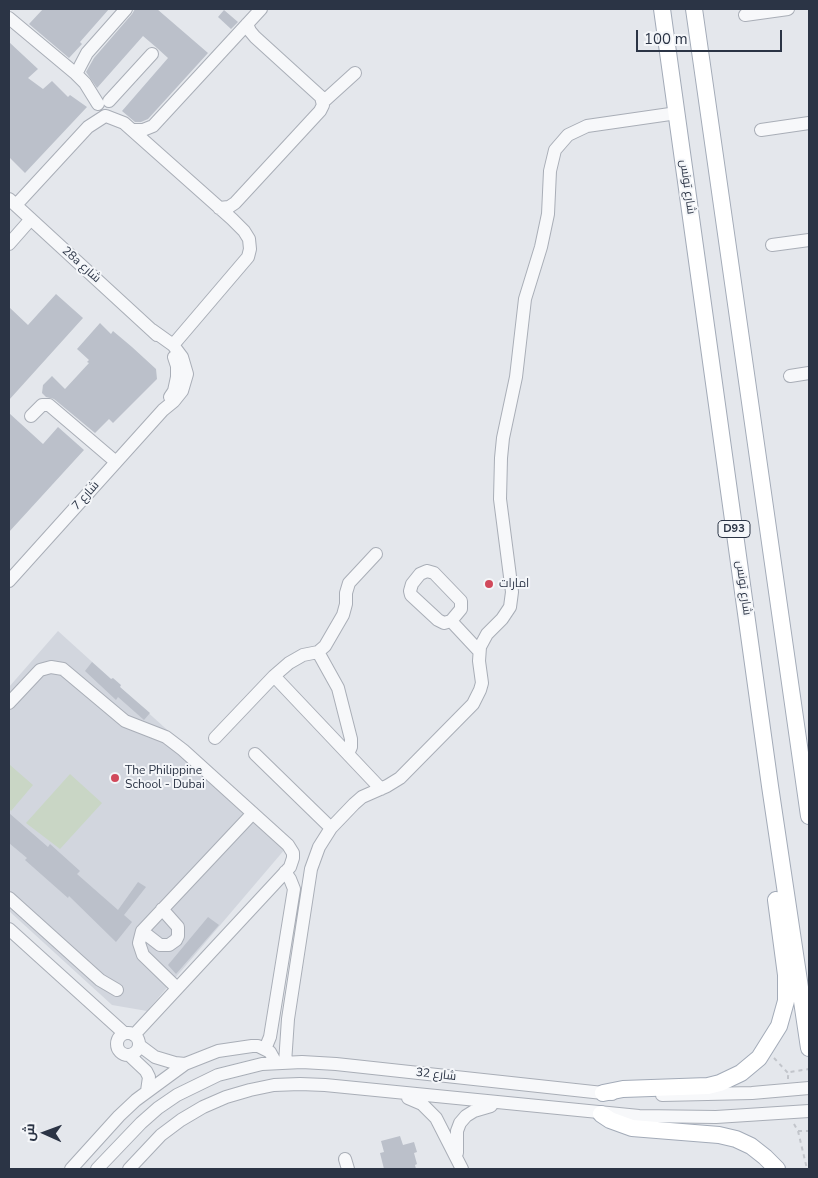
<!DOCTYPE html>
<html>
<head>
<meta charset="utf-8">
<style>
  body { margin:0 }
  #map { position:relative; width:818px; height:1178px; overflow:hidden; background:#e4e7ec; font-family:"Nunito Sans",Cairo,sans-serif }
  canvas { display:block }
  .frame { position:absolute; inset:0; border:10px solid #2b3445; pointer-events:none }
  .north { position:absolute; left:20px; top:1108px; width:50px; height:50px; -webkit-text-stroke:4px #f4f6f9; paint-order:stroke; rotate:272deg; font-size:14px; font-weight:700; line-height:20px; text-align:center; color:#2b3445 }
  .north::after { content:''; display:block; margin:auto; width:18px; height:22px; background:#2b3445; clip-path:polygon(50% 0,100% 100%,50% 72%,0 100%) }
  .scale { position:absolute; left:636px; top:30px; width:146px; height:22px; box-sizing:border-box; border:2px solid #2b3445; border-top:0; padding-left:6px; font-size:15px; line-height:18px; white-space:nowrap; color:#2b3445; -webkit-text-stroke:4px #f4f6f9; paint-order:stroke }
</style>
</head>
<body>
<div id="map">
<canvas width="818" height="1178"></canvas>
<div class="frame"></div>
<div class="north">ش</div>
<div class="scale">100 m</div>
</div>
<script>
const ctx = document.querySelector('canvas').getContext('2d');
ctx.lineJoin = 'round';
function fillPath(path, color) { ctx.fillStyle = color; ctx.fill(path, 'evenodd'); }
const poly = rows => new Path2D(rows.map(r => 'M' + r).join(''));
function trace(path, color, width, dash) { ctx.strokeStyle = color; ctx.lineWidth = width; ctx.lineCap = dash ? 'butt' : 'round'; ctx.setLineDash(dash || []); ctx.stroke(path); }
function write(font, color, halo, rows, align = 'center') {
  ctx.font = font + ' "Nunito Sans",Cairo,sans-serif'; ctx.lineWidth = 4; ctx.setLineDash([]); ctx.textBaseline = 'middle'; ctx.strokeStyle = halo; ctx.fillStyle = color; for (const [text, x, y, turn = 0] of rows) {
    ctx.save(); ctx.translate(x, y); ctx.rotate((+turn || 0) * Math.PI / 180); ctx.textAlign = isNaN(turn) ? turn : align; if (halo) ctx.strokeText(text, 0, 0); ctx.fillText(text, 0, 0); ctx.restore();
  }
}
fillPath(poly([
  [58,631,291,842,147,1011,112,1005,9,911,9,687]
]), '#d2d6de');
fillPath(poly([
  [10,765,33,785,11,811,9,808,9,767],
  [70,774,102,803,60,849,26,823]
]), '#c9d6c5');
fillPath(poly([
  [43,9,109,9,80,42,82,44,69,58,29,24],
  [135,9,157,9,208,53,148,119,141,122,135,122,122,111,168,58,157,48,143,36,97,88,86,72,94,58,132,14],
  [224,10,238,22,231,29,218,17],
  [9,42,38,69,28,78,43,89,52,81,68,97,70,95,87,107,25,173,9,157],
  [56,294,83,318,9,400,9,307,28,325],
  [100,323,111,334,113,331,132,347,156,369,157,379,113,423,109,419,95,433,54,399,46,397,42,393,43,385,52,376,65,389,89,363,87,362,89,360,77,349],
  [9,413,43,444,58,427,84,450,9,532],
  [92,662,111,679,113,678,121,685,120,687,150,713,144,720,118,697,116,700,85,671],
  [9,813,48,847,50,844,80,871,77,874,118,910,138,882,146,887,124,915,132,922,116,942,69,896,68,898,25,860,27,858,9,843],
  [208,917,219,925,176,974,168,965],
  [400,1136,403,1145,414,1142,417,1152,414,1153,417,1164,415,1165,416,1169,384,1169,380,1153,384,1152,381,1141]
]), '#bbc0ca');
const minor = poly([
  [745,15,788,9],
  [9,18,76,74,85,83,98,104],
  [76,74,87,53,126,9],
  [109,101,152,54],
  [323,102,355,73],
  [106,116,124,123,232,219,244,231,249,239,250,249,248,257,173,345],
  [132,130,143,130,153,126,261,9],
  [761,130,809,123],
  [9,199,157,335],
  [16,205,88,127,105,116],
  [219,208,229,207,235,203,320,111,323,105,321,97,255,37,250,31,247,24],
  [9,244,31,219],
  [772,245,809,240],
  [790,376,809,373],
  [170,397,174,391,177,377,177,366,174,357],
  [31,416,42,405,49,405,116,462],
  [427,571,434,573,461,601,461,609,451,621,444,623,438,620,411,595,410,591,412,584,420,574,427,571],
  [9,581,163,410,174,401,182,391,187,374,182,357,173,345,152,330],
  [451,621,479,651],
  [318,652,338,688,351,739,351,747,348,754],
  [274,676,381,789],
  [9,703,40,670,51,667,63,669,125,721,166,737,183,750,288,845,293,853,293,858,290,867,134,1035],
  [215,738,274,676,289,663,303,655,318,652,325,646,343,615,346,604,346,593,349,583,376,554],
  [255,754,331,828],
  [9,898,100,980,117,990],
  [9,929,124,1033],
  [142,931,160,945,169,945,176,940,178,936,178,927,162,909],
  [177,988,143,955,139,943,142,931,253,813],
  '117 1044a11 11 0 1 1 22 0a11 11 0 1 1-22 0Z',
  [139,1045,155,1057,175,1063,185,1064],
  [265,1049,270,1037,294,889,290,879,285,872],
  [129,1055,146,1071,149,1077,147,1091],
  [285,1063,288,1019,311,869,319,847,331,828,354,804,362,797,387,786,400,778,473,704,480,690,482,683,479,661,480,647,487,634,502,619,510,607,512,592,500,499,501,458,503,438,516,377,525,299,541,247,548,214,550,171,555,150,568,135,587,126,677,113],
  [662,1095,752,1093,809,1088],
  [408,1098,422,1104,436,1118,462,1169],
  [457,1153,457,1131,460,1123,466,1116,474,1111,491,1106],
  [345,1159,348,1169],
  [71,1169,119,1116,136,1100,185,1064,218,1051,252,1046,258,1046,270,1052,276,1063],
  [97,1169,141,1123,158,1108,177,1095,218,1075,262,1064,302,1062,336,1064,612,1094],
  [129,1169,161,1135,181,1120,203,1107,226,1097,250,1090,274,1085,300,1084,325,1085,639,1116,716,1117,809,1111]
]);
const major = poly([
  [662,9,770,786,809,1048],
  [694,9,809,816],
  [603,1093,623,1089,708,1086,720,1083,741,1073,759,1058,779,1026,786,1001,786,975,776,900],
  [601,1114,610,1120,632,1128,719,1135,736,1139,751,1146,765,1157,777,1169]
]);
trace(minor, '#a9aeb7', 14);
trace(major, '#a3abb8', 18);
trace(poly([
  [774,1058,788,1073],
  [788,1079,788,1076,790,1072,809,1069],
  [794,1124,798,1131,809,1131],
  [798,1131,807,1169]
]), '#c2c5cb', 2, [4, 4]);
trace(minor, '#f7f8fa', 12);
trace(major, '#fff', 16);
for (const [x, y, r, color] of [
  [489,584,5,"#d1495b"],
  [115,778,5,"#d1495b"]
]) { const dot = new Path2D(); dot.arc(x, y, r, 0, 2 * Math.PI); ctx.fillStyle = color; ctx.fill(dot); trace(dot, '#f4f6f9', 2); }
for (const [x, y, w] of [
  [734,529,32]
]) { const box = new Path2D(); box.roundRect(x - w / 2, y - 8.5, w, 17, 4); ctx.fillStyle = '#f4f6f9'; ctx.fill(box); trace(box, '#2b3445', 1); }
write('bold 11px', '#2b3445', null, [
  ["D93",734,529]
]);
write('12px', '#2b3445', '#f4f6f9', [
  ["شارع تونس",687,187,82],
  ["28a شارع",81,265,42],
  ["شارع 7",86,496,-48],
  ["شارع تونس",743,588,82],
  ["شارع 32",436,1075,6]
]);
write('12px', '#2b3445', '#f4f6f9', [
  ["امارات",499,584],
  ["The Philippine",125,771],
  ["School - Dubai",125,785]
], 'left');
</script>
</body>
</html>
